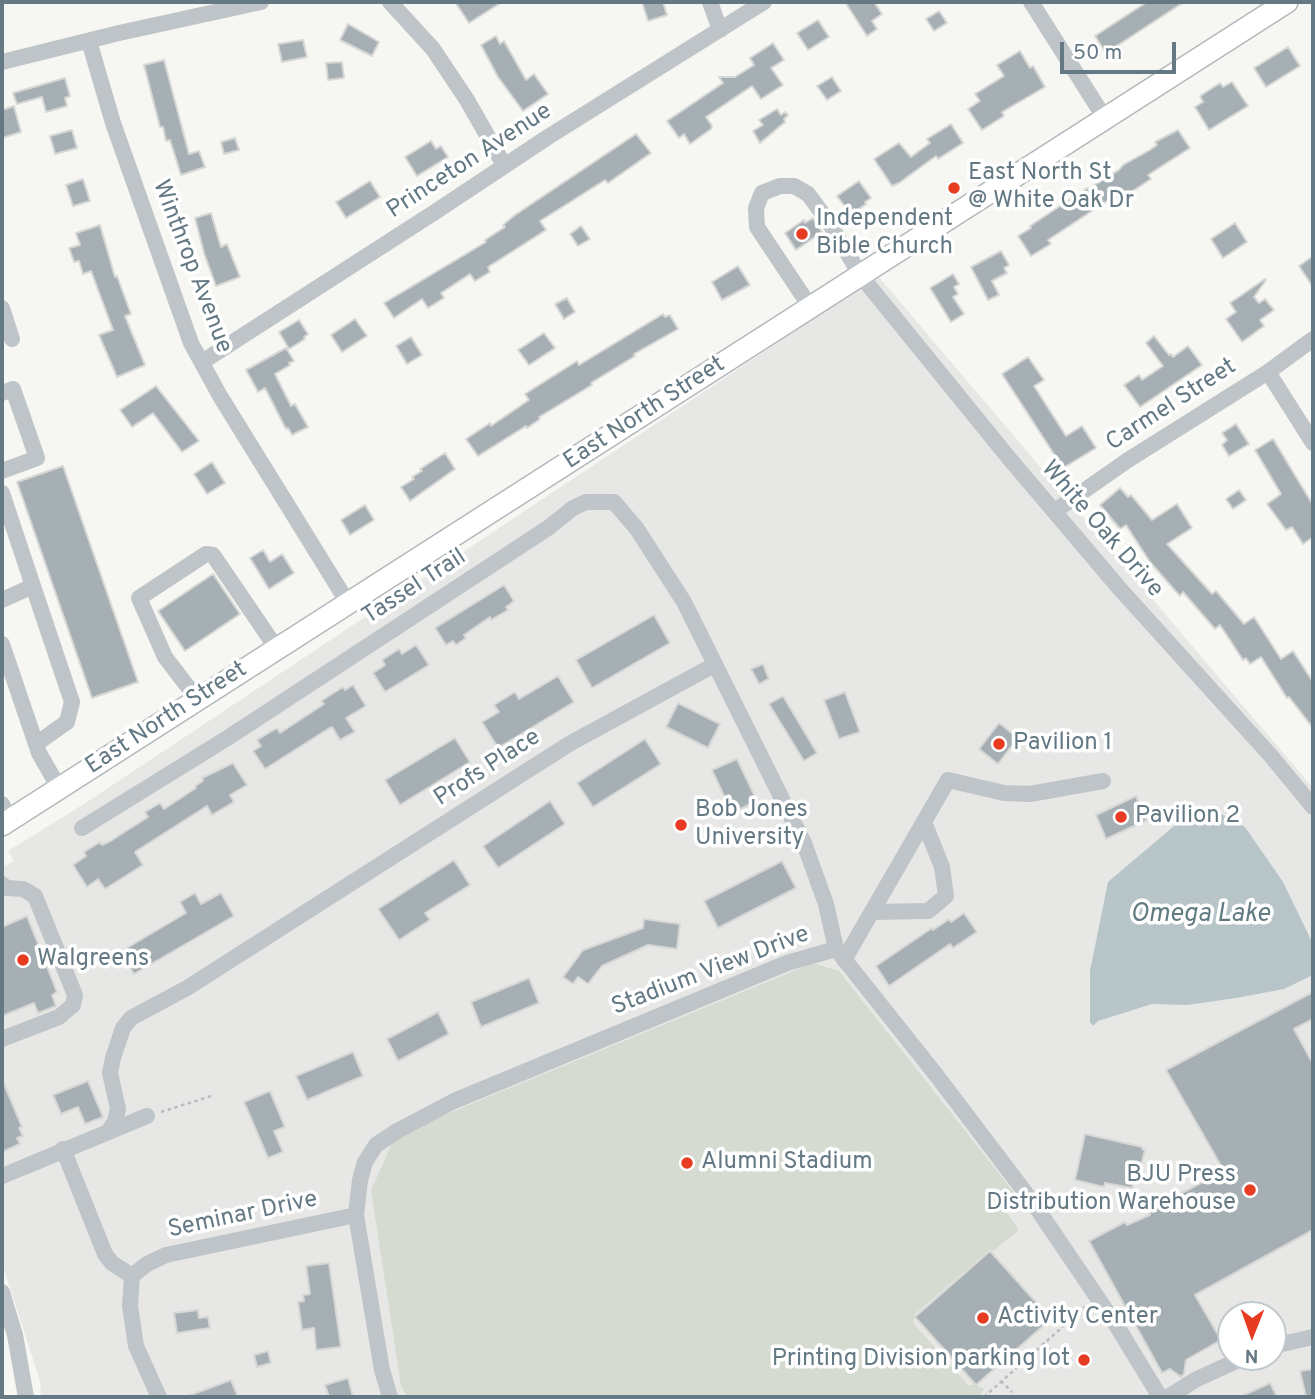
<!DOCTYPE html>
<html>
<head>
<meta charset="utf-8">
<style>
  body { margin:0 }
  #map { position:relative; width:1315px; height:1399px; overflow:hidden; background:#f6f6f2; font-family:Overpass,sans-serif }
  canvas { display:block }
  .frame { position:absolute; inset:0; border:4px solid #647984; pointer-events:none }
  .north { position:absolute; left:1217px; top:1301px; width:70px; height:70px; box-sizing:border-box; background:#fff; border:2px solid #c1c9ce; border-radius:50%; rotate:181deg; font-size:19px; font-weight:700; line-height:28px; text-align:center; color:#647984 }
  .north::after { content:''; display:block; margin:auto; width:24px; height:32px; background:#e73b22; clip-path:polygon(50% 0,100% 100%,50% 72%,0 100%) }
  .scale { position:absolute; left:1060px; top:42px; width:116px; height:32px; box-sizing:border-box; border:4px solid #647984; border-top:0; padding-left:9px; font-size:21px; line-height:24px; white-space:nowrap; color:#647984; -webkit-text-stroke:5px #fff; paint-order:stroke }
</style>
</head>
<body>
<div id="map">
<canvas width="1315" height="1399"></canvas>
<div class="frame"></div>
<div class="north">N</div>
<div class="scale">50 m</div>
</div>
<script>
const ctx = document.querySelector('canvas').getContext('2d');
ctx.lineJoin = 'round';
function fillPath(path, color) { ctx.fillStyle = color; ctx.fill(path, 'evenodd'); }
const poly = rows => new Path2D(rows.map(r => 'M' + r).join(''));
function trace(path, color, width, dash) { ctx.strokeStyle = color; ctx.lineWidth = width; ctx.lineCap = dash ? 'butt' : 'round'; ctx.setLineDash(dash || []); ctx.stroke(path); }
function write(font, color, halo, rows, align = 'center') {
  ctx.font = font + ' Overpass,sans-serif'; ctx.lineWidth = 7; ctx.setLineDash([]); ctx.textBaseline = 'middle'; ctx.strokeStyle = halo; ctx.fillStyle = color; for (const [text, x, y, turn = 0] of rows) {
    ctx.save(); ctx.translate(x, y); ctx.rotate((+turn || 0) * Math.PI / 180); ctx.textAlign = isNaN(turn) ? turn : align; if (halo) ctx.strokeText(text, 0, 0); ctx.fillText(text, 0, 0); ctx.restore();
  }
}
fillPath(poly([
  [878,276,1313,788,1313,1397,41,1397,40,1381,2,1263,2,867,14,861,8,851,90,800],
  [1231,1315,1273,1315,1273,1357,1231,1357]
]), '#e7e7e6');
fillPath(poly([
  [813,963,839,971,1019,1199,1005,1210,1019,1230,993,1251,990,1249,914,1315,914,1324,968,1385,976,1385,984,1389,982,1393,977,1397,407,1397,401,1386,371,1190,396,1135]
]), '#d6dbd1');
fillPath(poly([
  [1193,810,1214,810,1245,827,1283,882,1313,944,1313,975,1284,989,1236,998,1187,1005,1152,1004,1098,1021,1093,1026,1090,1022,1090,971,1108,882]
]), '#b7c5c8');
const building = poly([
  [455,2,502,2,469,23,455,2],
  [642,2,663,2,667,15,648,21,642,2],
  [845,2,874,2,882,14,872,21,877,29,867,36,845,2],
  [1147,2,1184,2,1106,53,1095,36,1147,2],
  [939,11,947,23,934,31,926,19,939,11],
  [818,20,829,37,808,50,797,33,818,20],
  [348,24,379,42,372,56,340,40,348,24],
  [496,36,500,44,504,41,526,80,534,74,548,94,523,111,498,77,481,45,496,36],
  [303,40,307,57,282,62,278,44,303,40],
  [773,43,784,60,771,68,783,85,761,99,752,86,706,117,712,126,711,129,690,144,684,134,679,138,667,121,723,83,719,77,735,77,754,65,750,58,773,43],
  [1288,47,1300,66,1266,87,1254,68,1288,47],
  [1020,51,1030,68,1033,66,1045,87,1002,112,1004,116,982,130,968,109,980,101,975,94,1004,76,997,65,1020,51],
  [164,60,189,154,199,151,205,167,181,175,170,140,166,141,163,127,160,127,144,65,164,60],
  [342,62,344,78,328,80,326,63,342,62],
  [832,77,841,91,827,100,817,86,832,77],
  [65,78,70,96,65,98,67,106,46,112,42,97,17,104,13,93,65,78],
  [1232,82,1248,106,1209,130,1195,107,1203,102,1200,96,1220,83,1223,87,1232,82],
  [14,106,21,132,2,138,2,110,14,106],
  [777,109,781,115,785,112,788,115,784,119,785,122,760,143,753,131,763,125,759,120,777,109],
  [951,124,963,143,938,159,936,156,899,183,892,186,874,159,899,143,911,157,930,143,927,139,951,124],
  [72,130,77,148,55,154,50,136,72,130],
  [1178,130,1190,148,1148,175,1151,179,1119,200,1116,195,1048,240,1051,244,1031,256,1018,236,1031,228,1030,226,1087,188,1088,189,1119,170,1123,165,1150,150,1157,145,1155,142,1178,130],
  [636,134,651,153,608,183,605,180,540,221,546,230,488,267,490,272,475,281,470,274,441,293,444,298,428,308,422,299,394,318,384,303,486,242,485,240,505,227,503,225,515,215,636,134],
  [235,138,239,150,224,154,221,142,235,138],
  [431,141,436,149,441,146,448,157,417,176,405,157,431,141],
  [83,179,90,201,73,206,66,185,83,179],
  [370,181,380,197,346,218,336,202,370,181],
  [859,181,871,198,865,202,866,204,855,212,854,209,849,212,837,196,859,181],
  [211,213,221,247,227,244,240,277,216,286,204,253,195,218,211,213],
  [813,218,822,232,796,250,785,233,804,220,805,223,813,218],
  [1235,223,1247,242,1223,258,1211,239,1235,223],
  [100,225,115,277,117,276,131,314,125,316,145,365,117,377,99,335,113,330,91,271,83,274,79,261,74,262,69,248,80,245,76,233,100,225],
  [581,226,590,239,578,246,570,234,581,226],
  [1001,251,1009,265,1004,268,1007,273,992,281,999,295,988,300,971,267,1001,251],
  [1313,256,1313,287,1299,266,1313,256],
  [738,266,750,285,722,300,712,282,738,266],
  [953,274,959,284,954,287,958,294,953,297,964,314,951,322,930,288,953,274],
  [1265,279,1266,280,1254,297,1259,303,1265,299,1274,310,1260,320,1264,326,1242,342,1226,319,1236,312,1230,303,1265,279],
  [567,298,575,312,564,319,555,304,567,298],
  [663,314,665,317,670,315,678,329,634,354,635,356,591,383,592,385,539,417,540,419,527,428,526,426,478,456,466,439,490,423,491,426,529,400,525,394,577,361,579,365,663,314],
  [355,319,367,336,342,352,331,335,355,319],
  [299,320,308,334,304,337,305,339,289,349,279,332,299,320],
  [544,333,555,348,529,365,518,350,544,333],
  [1154,336,1169,355,1171,354,1173,357,1188,346,1202,365,1140,407,1124,385,1139,375,1142,380,1163,366,1146,343,1154,336],
  [411,337,422,355,407,364,396,346,411,337],
  [286,348,294,361,289,363,290,365,275,374,291,406,295,404,308,427,292,435,288,428,286,429,265,388,258,392,246,370,286,348],
  [1028,357,1044,380,1034,386,1066,436,1082,426,1096,448,1063,468,1002,374,1028,357],
  [156,386,199,441,182,452,153,413,132,427,120,410,156,386],
  [1236,424,1249,444,1229,456,1222,445,1227,440,1222,433,1236,424],
  [1273,439,1313,505,1313,537,1303,544,1292,527,1286,530,1267,504,1281,494,1255,450,1273,439],
  [445,453,455,469,410,501,401,487,414,479,412,477,422,471,420,469,445,453],
  [212,462,225,483,207,494,194,474,212,462],
  [63,466,138,682,92,698,17,482,63,466],
  [1120,488,1128,497,1131,495,1152,520,1177,504,1192,528,1167,544,1212,594,1216,591,1244,624,1254,617,1281,659,1293,651,1313,682,1313,728,1289,697,1287,698,1261,657,1250,664,1246,658,1243,660,1220,625,1215,629,1183,592,1180,596,1150,562,1126,525,1120,529,1100,505,1120,488],
  [1239,490,1246,500,1233,509,1226,499,1239,490],
  [365,505,374,520,350,535,341,520,365,505],
  [263,550,270,562,282,554,294,573,269,589,250,558,263,550],
  [213,574,240,614,185,651,158,611,213,574],
  [504,585,514,601,506,607,508,610,491,620,490,617,464,635,466,638,456,645,453,641,446,645,435,628,504,585],
  [654,615,670,643,592,688,576,660,654,615],
  [416,645,429,665,385,692,373,673,385,665,382,660,399,649,402,654,416,645],
  [763,664,769,679,759,684,751,669,763,664],
  [558,676,574,702,498,748,482,722,499,712,494,705,515,692,519,699,558,676],
  [353,685,366,706,346,718,355,732,340,740,332,727,328,729,265,769,253,751,261,746,257,740,277,728,280,733,324,704,321,701,343,687,345,690,353,685],
  [845,692,860,732,839,739,824,700,845,692],
  [783,696,817,753,804,761,769,704,783,696],
  [678,703,720,724,708,748,666,727,678,703],
  [999,723,1018,738,998,764,979,749,999,723],
  [455,738,470,762,400,805,385,780,455,738],
  [645,739,661,764,593,807,577,783,645,739],
  [737,759,757,801,732,813,712,770,737,759],
  [233,763,247,785,230,795,234,802,212,815,207,806,135,852,143,865,105,889,98,879,87,887,73,865,86,856,84,852,100,842,102,845,112,840,148,817,145,812,160,803,164,809,196,788,195,786,203,781,202,778,233,763],
  [1136,796,1147,820,1106,839,1096,815,1136,796],
  [550,801,565,824,498,868,483,846,550,801],
  [454,860,470,885,425,913,430,920,399,940,378,909,454,860],
  [782,861,796,888,718,928,704,901,782,861],
  [195,893,201,904,221,893,234,916,134,974,120,952,186,913,180,902,195,893],
  [964,913,977,932,953,948,950,944,889,986,876,966,932,928,933,930,949,919,951,922,964,913],
  [27,916,57,992,52,995,56,1006,38,1013,34,1003,2,1016,2,927,27,916],
  [644,919,680,924,677,949,648,945,602,966,588,984,578,977,573,984,563,977,583,950,643,928,644,919],
  [529,978,539,1003,481,1027,471,1002,529,978],
  [1313,992,1313,1019,1294,1029,1313,1064,1313,1230,1195,1295,1221,1340,1186,1360,1184,1374,1181,1377,1170,1369,1162,1373,1089,1241,1125,1222,1127,1225,1150,1215,1149,1210,1224,1171,1166,1070,1313,992],
  [438,1012,449,1034,398,1061,387,1039,438,1012],
  [353,1052,363,1076,307,1100,296,1076,353,1052],
  [2,1079,22,1127,19,1128,23,1136,17,1138,20,1144,2,1152,2,1079],
  [88,1081,103,1117,85,1124,78,1107,61,1114,53,1095,88,1081],
  [270,1091,285,1127,274,1131,283,1152,268,1158,244,1102,270,1091],
  [1085,1134,1142,1147,1142,1149,1145,1150,1140,1169,1137,1168,1132,1188,1105,1183,1104,1187,1075,1180,1085,1134],
  [990,1251,1051,1319,976,1385,915,1317,990,1251],
  [329,1263,341,1347,316,1350,314,1328,302,1330,298,1302,304,1301,303,1295,310,1294,306,1266,329,1263],
  [198,1310,199,1318,208,1317,210,1328,177,1333,174,1313,198,1310],
  [268,1351,271,1363,257,1367,254,1355,268,1351],
  [1313,1369,1313,1397,1306,1397,1300,1371,1313,1369],
  [348,1378,353,1397,329,1397,325,1385,348,1378],
  [231,1380,238,1397,188,1397,188,1396,231,1380],
  [1270,1383,1277,1397,1240,1397,1270,1383]
]);
fillPath(building, '#a6b0b4');
trace(building, '#d7d7d5', 2);
const major = poly([
  [2,825,1287,2]
]);
trace(major, '#b2b8bb', 24);
trace(poly([
  [161,1112,211,1096],
  [1043,1343,1054,1354],
  [1001,1381,1012,1392],
  [984,1397,1085,1307]
]), '#b8bcbe', 2.5, [3.5, 3.5]);
trace(poly([
  [390,2,433,49,467,100,504,165],
  [710,2,720,30],
  [1031,2,1104,117],
  [89,41,113,123,191,343,220,396,348,603],
  [2,62,119,33,261,2],
  [2,308,12,339],
  [811,308,757,227,756,208,762,193,780,186,794,186,808,194,828,221,861,276,1008,457,1120,589,1271,756,1313,807],
  [202,362,435,212,548,137,764,2],
  [1268,372,1313,443],
  [2,393,13,389,37,458,2,471],
  [2,493,33,586],
  [1055,511,1128,460,1268,372,1313,339],
  [2,600,33,586,72,702,67,722,36,744],
  [2,644,39,753,59,788],
  [198,700,165,657,139,598,206,554,213,555,277,649],
  [2,804,10,820],
  [82,828,229,737,548,528,573,508,586,502,614,502,637,529,684,602,804,843,826,904,836,949],
  [2,884,6,888,23,889,35,896,75,995,73,1005,59,1017,2,1039],
  [872,912,928,911,946,896,942,867,924,822],
  [836,949,937,1076,1034,1204,1118,1328,1160,1397],
  [844,960,948,780,1004,793,1030,794,1103,781],
  [108,1132,115,1121,118,1109,110,1073,113,1058,123,1028,131,1018,187,988,569,744,714,665],
  [63,1149,105,1254,112,1263,132,1276,147,1264,166,1255,356,1215],
  [2,1176,147,1116],
  [132,1276,130,1306,136,1346,159,1397],
  [2,1292,15,1335,26,1397],
  [1273,1346,1313,1337],
  [390,1397,382,1370,356,1215,360,1180,365,1162,376,1145,397,1131,454,1101,787,963,836,949],
  [1168,1397,1195,1380,1245,1357]
]), '#bec4c7', 16);
trace(major, '#fff', 21);
for (const [x, y, r, color] of [
  [954,188,7,"#e73b22"],
  [802,234,7,"#e73b22"],
  [999,744,7,"#e73b22"],
  [1121,817,7,"#e73b22"],
  [681,825,7,"#e73b22"],
  [23,960,7,"#e73b22"],
  [687,1163,7,"#e73b22"],
  [1250,1190,7,"#e73b22"],
  [983,1318,7,"#e73b22"],
  [1084,1360,7,"#e73b22"]
]) { const dot = new Path2D(); dot.arc(x, y, r, 0, 2 * Math.PI); ctx.fillStyle = color; ctx.fill(dot); trace(dot, '#fff', 2.5); }
write('24px', '#647984', '#fff', [
  ["Princeton Avenue",470,162,-33],
  ["Winthrop Avenue",191,267,69],
  ["Carmel Street",1172,406,-33],
  ["East North Street",645,414,-33],
  ["White Oak Drive",1101,530,49],
  ["Tassel Trail",415,588,-33],
  ["East North Street",167,719,-33],
  ["Profs Place",488,769,-33],
  ["Stadium View Drive",711,972,-21],
  ["Seminar Drive",243,1216,-12]
]);
write('24px', '#647984', '#fff', [
  ["East North St",968,174],
  ["@ White Oak Dr",968,202],
  ["Independent",816,220],
  ["Bible Church",816,248],
  ["Pavilion 1",1013,744],
  ["Bob Jones",695,811],
  ["University",695,839],
  ["Pavilion 2",1135,817],
  ["Walgreens",37,960],
  ["Alumni Stadium",701,1163],
  ["BJU Press",1236,1176,"right"],
  ["Distribution Warehouse",1236,1204,"right"],
  ["Activity Center",997,1318],
  ["Printing Division parking lot",1070,1360,"right"]
], 'left');
write('italic 26px', '#607b81', '#fff', [
  ["Omega Lake",1200,916]
]);
</script>
</body>
</html>
